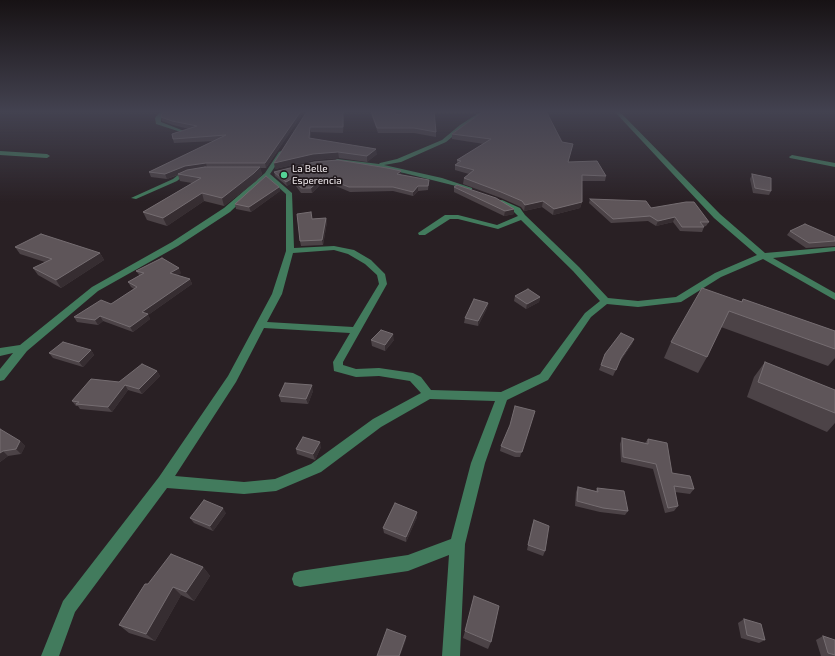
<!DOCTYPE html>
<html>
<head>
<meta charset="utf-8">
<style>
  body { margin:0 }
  canvas { display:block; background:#292024 }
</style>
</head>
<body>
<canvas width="835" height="656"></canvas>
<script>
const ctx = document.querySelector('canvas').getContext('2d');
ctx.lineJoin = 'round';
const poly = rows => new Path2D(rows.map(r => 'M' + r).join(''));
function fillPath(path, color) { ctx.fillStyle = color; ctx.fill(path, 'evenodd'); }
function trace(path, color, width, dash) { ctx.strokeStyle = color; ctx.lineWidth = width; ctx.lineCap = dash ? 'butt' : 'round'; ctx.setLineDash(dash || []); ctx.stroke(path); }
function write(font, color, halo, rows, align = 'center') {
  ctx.font = font + ' "Exo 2",sans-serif'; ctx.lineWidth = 3.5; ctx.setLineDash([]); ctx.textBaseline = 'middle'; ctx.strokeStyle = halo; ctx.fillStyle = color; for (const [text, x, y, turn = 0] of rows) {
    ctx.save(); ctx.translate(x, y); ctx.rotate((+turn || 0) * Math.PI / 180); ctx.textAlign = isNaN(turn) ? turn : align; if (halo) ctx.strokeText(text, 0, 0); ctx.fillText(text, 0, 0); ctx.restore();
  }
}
fillPath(poly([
  [161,111,165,111,161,118,161,122,184,131,184,133,156,124,155,118,161,111],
  [343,111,356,111,330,115,328,114,343,111],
  [482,111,487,111,464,127,446,142,401,162,384,165,442,178,472,188,472,190,404,173,367,166,337,163,334,161,337,159,379,164,380,163,397,159,442,140,460,125,482,111],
  [614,111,619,111,720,214,765,253,835,247,835,251,773,258,835,293,835,300,763,259,721,277,681,302,638,307,607,304,591,317,548,380,507,400,485,463,465,544,460,656,442,656,449,555,408,571,300,587,294,585,292,579,294,573,300,571,408,555,451,539,471,463,495,401,430,399,381,427,321,472,276,491,244,494,167,488,75,612,59,656,41,656,63,601,159,477,228,376,272,294,286,251,286,194,267,177,230,212,178,246,98,291,27,351,4,380,0,381,0,369,13,353,0,356,0,348,20,345,92,287,172,242,224,208,265,173,279,152,281,151,284,153,270,174,292,193,294,248,334,246,354,250,371,260,385,274,387,284,343,362,343,365,356,369,379,368,413,373,421,377,431,390,501,392,540,374,585,313,600,301,573,271,521,220,498,229,458,219,450,219,425,235,419,235,418,233,445,215,458,215,497,225,518,216,514,212,497,201,502,200,520,208,525,215,579,267,608,298,638,301,676,297,715,273,757,255,714,218,614,111],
  [334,250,348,254,365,264,377,275,379,284,353,327,267,322,282,294,293,253,334,250],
  [264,328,350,333,333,362,334,371,356,377,379,376,410,381,421,393,373,419,311,464,275,479,244,482,175,476,236,382,264,328],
  [0,151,47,154,50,156,47,158,0,155,0,151],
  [792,155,835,163,835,167,790,158,789,157,792,155],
  [191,171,193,172,193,174,182,177,177,181,136,199,131,198,173,179,178,175,191,171]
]), '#427b5d');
fillPath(poly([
  [167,111,304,111,266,168,260,168,262,174,256,181,224,206,204,201,167,226,147,220,143,212,192,183,180,181,178,175,167,179,151,177,149,172,215,141,174,143,173,139,189,129,173,125,162,121,161,117],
  [310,111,339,111,339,112,344,117,343,133,311,132,310,138,377,154,367,162,339,158,314,160,275,169,319,112,311,112],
  [370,111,400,111,396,114,400,115,404,111,480,111,476,113,434,113,436,132,436,137,414,133,378,133],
  [484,111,568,162,606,176,605,181,582,181,582,202,580,208,553,215,542,207,524,211,521,207,501,198,463,184,464,178,469,174,455,170,455,165,457,164,457,160,484,144,452,139,452,134],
  [401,171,401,175,429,180,428,190,418,191,413,196,393,191,350,192,324,181,312,193,301,193,293,182,287,186,275,176,274,172],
  [752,174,771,191,769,195,753,193,750,179],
  [279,187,280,191,251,212,236,209,235,204],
  [454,187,514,209,514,214,504,216,454,192],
  [590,199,651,208,709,222,706,226,703,227,704,227,702,232,680,231,673,222,656,226,648,221,611,223,589,203],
  [326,218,327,222,323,245,301,246,300,241,312,219],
  [790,231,835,237,835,246,806,248,787,235],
  [15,247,100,253,104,260,61,288,38,275,33,268,45,262,20,254],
  [136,271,181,273,177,275,190,279,192,284,148,315,150,319,133,332,103,321,98,325,77,322,74,317,111,304,134,289,131,287,128,282,140,276],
  [515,296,540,297,539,302,526,309,514,301],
  [743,299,835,331,835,358,828,366,721,327,707,357,698,373,664,358,671,342,741,302],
  [488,303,487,308,478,326,464,323,465,318],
  [634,339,632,344,619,363,613,376,599,370,605,354],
  [371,340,394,340,385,351,372,346],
  [91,350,94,355,83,367,53,358,49,353],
  [765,362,835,390,835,423,827,432,747,397,754,377],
  [157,371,160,376,142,394,128,390,112,412,80,409,78,406,76,406,72,401,119,382],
  [313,391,308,404,281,402,279,396],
  [535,411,520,457,515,457,500,451,501,446],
  [0,429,20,441,25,446,21,454,8,456,0,462],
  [622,438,645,443,648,439,672,473,694,489,690,494,675,492,678,506,674,511,665,513,653,469,621,462,620,444],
  [321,447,315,460,297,454,296,449],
  [578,487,596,491,597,488,628,511,625,515,600,512,575,506,576,492],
  [417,512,417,517,406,542,384,533,383,528],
  [226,513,213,531,194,523,190,518],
  [534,520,545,551,543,556,527,550,532,525],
  [203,567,210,576,194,601,181,595,155,641,129,633,119,625,148,584],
  [744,619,765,640,759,643,741,638,738,623],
  [465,631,491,642,488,649,463,638],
  [823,636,835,640,835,656,821,656,816,640]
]), '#4c4347');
fillPath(poly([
  [301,111,304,111,266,168,265,163],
  [395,111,400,111,395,115],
  [343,112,344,117,343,133],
  [310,127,311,132,310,143,309,138],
  [376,149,377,154,367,162,367,156],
  [338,152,339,158,314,160,275,169,274,163,313,154],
  [206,163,207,168,186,171,167,179,165,174,185,166],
  [260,167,262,174,256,181,224,206,222,198],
  [401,171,401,175,397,174],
  [323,177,324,181,312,193,311,188],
  [293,178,293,182,287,186,286,182],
  [418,186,418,191,413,196,413,192],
  [279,187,280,191,251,212,249,207],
  [202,193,204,201,167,226,163,218],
  [543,201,542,207,524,211,525,205],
  [582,202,580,208,553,215,554,209],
  [514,209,514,214,504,216,505,211],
  [675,217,673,222,656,226,658,221],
  [326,218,327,222,323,245,322,240],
  [100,253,104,260,61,288,56,280],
  [179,268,181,273,172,278,170,273],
  [190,279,192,284,148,315,150,319,133,332,130,327,142,312],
  [540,297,539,302,526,309,527,304],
  [488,303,487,308,478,326,478,321],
  [100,316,103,321,98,325,95,320],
  [393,334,394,340,385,351,385,345],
  [634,339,632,344,618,363,621,358],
  [91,350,94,355,83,367,79,362],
  [157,371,160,376,142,394,139,389],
  [125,385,128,390,112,412,108,407],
  [312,385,313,391,308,404,306,399],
  [20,441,25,446,21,454,16,449],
  [320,442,321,447,315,460,313,454],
  [3,451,8,456,0,462,0,453],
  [223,508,226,513,213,531,210,526],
  [417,512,417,517,406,542,406,537],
  [203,567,210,576,194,601,186,592],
  [173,587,181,595,155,641,146,634],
  [406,636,406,640,400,656,399,656]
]), '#362d31');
const building = poly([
  [167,111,301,111,265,163,206,163,185,166,165,174,149,172,226,135,173,139,172,134,197,126,172,121,161,117,162,113,167,111],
  [327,111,339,111,339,112,343,112,343,127,310,127,309,138,376,149,367,156,338,152,313,154,274,163,306,113,327,111],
  [371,111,395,111,395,114,400,115,404,111,434,111,436,132,414,128,377,128,371,111],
  [484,111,546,111,562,142,573,144,568,162,597,161,606,176,582,175,582,202,554,209,543,201,525,205,522,201,501,192,464,178,474,170,455,165,461,161,457,160,491,139,452,134,484,111],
  [338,160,387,168,401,171,397,174,429,180,428,186,418,186,413,192,393,187,349,187,323,177,311,188,301,188,293,178,286,182,274,172,314,162,338,160],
  [205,167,260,167,254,173,222,198,202,193,163,218,143,212,201,178,178,174,187,170,205,167],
  [752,174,771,178,771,191,755,188,752,174],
  [266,176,279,187,249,207,235,204,266,176],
  [457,185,496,198,514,209,505,211,454,187,457,185],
  [590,199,646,201,651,208,686,202,694,202,709,222,700,222,704,227,682,227,675,217,658,221,650,216,613,219,590,199],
  [311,212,312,219,326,218,322,240,300,241,297,214,311,212],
  [805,224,835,237,835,241,809,243,790,231,805,224],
  [41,234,100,253,56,280,33,268,52,259,15,247,41,234],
  [162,258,179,268,170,273,190,279,142,312,148,314,130,327,100,316,95,320,74,317,101,300,111,304,137,287,128,282,144,273,136,271,162,258],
  [702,288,742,302,743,299,835,331,835,349,729,311,707,357,671,342,702,288],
  [528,289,540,297,527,304,515,296,528,289],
  [474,299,488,303,478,321,465,318,474,299],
  [381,330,393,334,385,345,371,340,381,330],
  [621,333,634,339,621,358,616,370,601,365,605,354,621,333],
  [63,342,91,350,79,362,49,353,63,342],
  [765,362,835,390,835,413,758,382,765,362],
  [142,364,157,371,139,389,125,385,108,407,76,404,79,402,72,401,91,379,119,382,142,364],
  [285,383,312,385,306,399,279,396,285,383],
  [515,406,535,411,522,452,516,452,501,446,510,425,515,406],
  [0,429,20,441,16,449,3,451,0,453,0,429],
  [303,437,320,442,313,454,296,449,303,437],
  [622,438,648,444,648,439,667,443,672,473,690,476,694,489,674,486,678,506,668,508,656,464,623,457,622,438],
  [578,487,598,492,597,488,624,491,628,511,603,508,577,501,578,487],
  [204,500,223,508,210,526,190,518,204,500],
  [395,503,417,512,406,537,383,528,395,503],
  [534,520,549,526,545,551,528,545,534,520],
  [171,554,203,567,186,592,173,587,146,634,119,625,145,584,148,584,171,554],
  [474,596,499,606,491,642,465,631,474,596],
  [744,619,761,624,765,640,747,635,744,619],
  [387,629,406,636,399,656,377,656,387,629],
  [823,636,835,640,835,655,828,653,823,636]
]);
fillPath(building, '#5e5559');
trace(building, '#756d71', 1);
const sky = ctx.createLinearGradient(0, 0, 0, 203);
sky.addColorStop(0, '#171214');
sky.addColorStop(0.55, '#434250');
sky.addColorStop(1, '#43425000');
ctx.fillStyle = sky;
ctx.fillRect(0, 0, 835, 203);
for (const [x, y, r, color] of [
  [284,175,4,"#54d396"]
]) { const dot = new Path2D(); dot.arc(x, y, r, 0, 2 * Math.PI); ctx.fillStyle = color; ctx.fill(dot); trace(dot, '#1f171b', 1.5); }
write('10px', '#f3edf0', '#1f171b', [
  ["La Belle",292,169],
  ["Esperencia",292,181]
], 'left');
</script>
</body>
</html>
